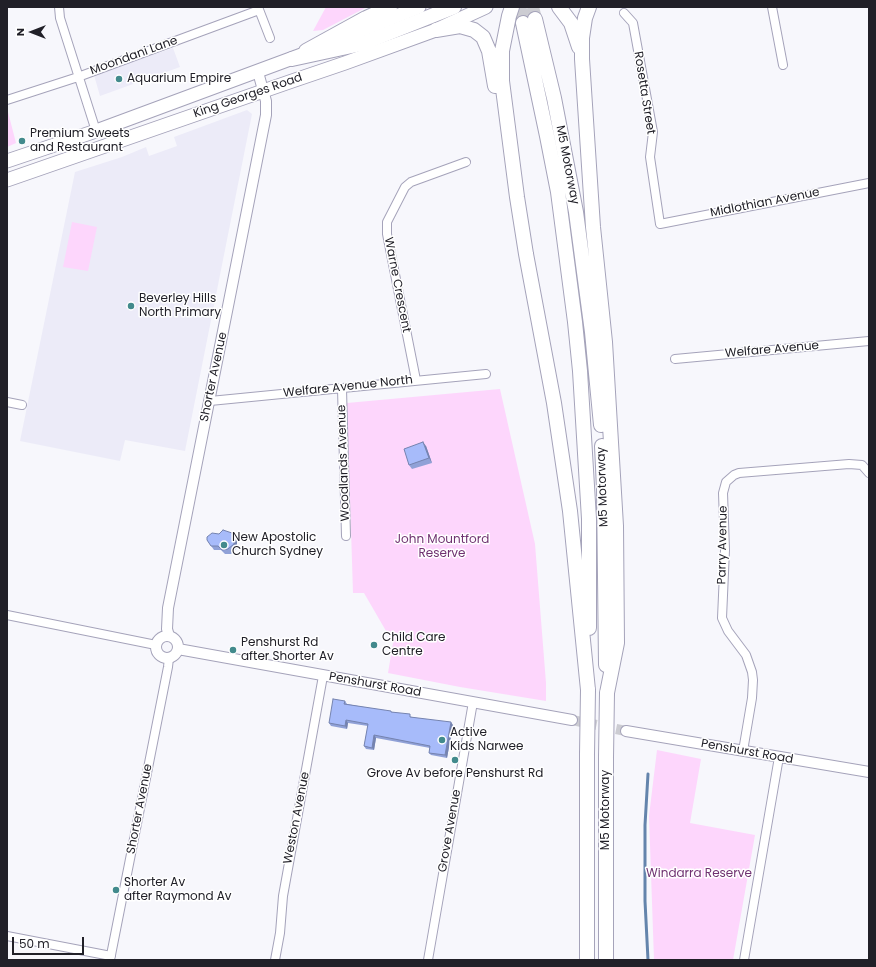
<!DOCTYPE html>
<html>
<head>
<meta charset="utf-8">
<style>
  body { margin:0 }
  #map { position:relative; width:876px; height:967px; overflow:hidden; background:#f7f7fc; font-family:Poppins,sans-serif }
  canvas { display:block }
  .frame { position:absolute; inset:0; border:8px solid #212028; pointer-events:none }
  .north { position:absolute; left:12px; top:12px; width:40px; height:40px; -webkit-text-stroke:3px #fff; paint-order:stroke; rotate:270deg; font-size:11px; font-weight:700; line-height:16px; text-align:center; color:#212028 }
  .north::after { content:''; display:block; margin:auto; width:14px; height:18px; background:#212028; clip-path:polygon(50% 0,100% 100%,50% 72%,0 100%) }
  .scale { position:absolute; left:12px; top:937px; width:72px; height:18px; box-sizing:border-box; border:2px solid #212028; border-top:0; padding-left:5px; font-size:12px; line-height:14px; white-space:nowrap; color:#212028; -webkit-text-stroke:3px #fff; paint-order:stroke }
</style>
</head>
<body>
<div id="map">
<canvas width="876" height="967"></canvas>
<div class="frame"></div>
<div class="north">N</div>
<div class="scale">50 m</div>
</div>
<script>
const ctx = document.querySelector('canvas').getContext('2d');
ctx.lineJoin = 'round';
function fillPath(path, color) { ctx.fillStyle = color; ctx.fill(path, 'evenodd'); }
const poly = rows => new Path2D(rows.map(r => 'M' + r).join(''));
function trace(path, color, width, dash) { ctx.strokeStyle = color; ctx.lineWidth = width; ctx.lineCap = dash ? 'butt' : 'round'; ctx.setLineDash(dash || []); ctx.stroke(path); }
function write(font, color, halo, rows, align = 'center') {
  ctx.font = font + ' Poppins,sans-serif'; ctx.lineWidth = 3; ctx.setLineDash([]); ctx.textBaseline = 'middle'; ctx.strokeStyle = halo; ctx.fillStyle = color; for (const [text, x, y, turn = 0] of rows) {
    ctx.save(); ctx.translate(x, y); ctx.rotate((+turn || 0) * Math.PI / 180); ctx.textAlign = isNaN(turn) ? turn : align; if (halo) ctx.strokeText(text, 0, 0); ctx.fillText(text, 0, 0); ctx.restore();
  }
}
fillPath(poly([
  [173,48,180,67,100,96,94,75],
  [247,110,252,114,185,451,125,440,120,461,20,441,75,172,122,157,146,147,149,156,177,146,174,137]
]), '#ecebf8');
fillPath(poly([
  [326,7,367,7,323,30,313,31],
  [7,108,16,143,7,147],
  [72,222,97,227,88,271,63,267],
  [500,389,535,544,546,683,546,701,460,687,388,673,393,643,364,593,353,593,347,403],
  [657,750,701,759,690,823,755,835,733,960,654,960,649,816]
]), '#fdd6fc');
trace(poly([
  [648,774,645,825,645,901,648,960]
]), '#6484ac', 3);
trace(poly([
  [572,720,626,731]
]), '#ccccd2', 10, [10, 5]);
trace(poly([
  [519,7,523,23],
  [532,7,535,19]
]), '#ccccd2', 14, [14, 7]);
const minor = poly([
  [59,7,60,18,96,131],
  [258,7,270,38],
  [772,7,783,65],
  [624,13,633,23,653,132,650,157,660,224,869,183],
  [7,100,78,77,259,10],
  [675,359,869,341],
  [416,380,387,234,387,222,405,187,411,182,466,162],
  [342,389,346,536],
  [210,401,486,374],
  [7,402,22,405],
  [7,615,156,645],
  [743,751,752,698,753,680,752,672,746,655,728,631,722,618,725,550,723,493,726,482,734,475,739,473,849,464,862,465,869,473],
  [7,936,111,956],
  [110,960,168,667,169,658],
  [275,960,280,933,283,896,323,676],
  [428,960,473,702],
  [744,960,779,757]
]);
const tertiary = poly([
  '156 647a11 11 0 1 1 22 0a11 11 0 1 1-22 0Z',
  [169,636,167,629,168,608,266,115,266,101,258,72],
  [178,649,572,720],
  [626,731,869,772]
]);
const trunk = poly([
  [332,42,419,7],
  [7,161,96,131,301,55],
  [7,180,295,80,345,63,436,30,486,7]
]);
const motorway = poly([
  [512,7,509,16,502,51,502,81,517,197,526,254,554,403,570,511,588,690],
  [559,7,571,23,579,47],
  [589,7,585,18,582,38,582,59,593,227,605,342,616,526,617,643,607,693],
  [535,19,554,98,576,212,592,332,601,425],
  [523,23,547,136,558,192,575,322,580,371,589,519,589,628],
  [436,30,460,26,474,30,483,37,489,51,495,86],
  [306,51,366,18,390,7],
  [292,59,361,44,454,7],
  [602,446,604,489,606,665],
  [587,754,587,960],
  [606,960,606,757]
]);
trace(minor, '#a5a3ba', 10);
trace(tertiary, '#a5a3ba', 12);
trace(trunk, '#a5a3ba', 15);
trace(motorway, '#a5a3ba', 16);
trace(minor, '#fff', 8);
trace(tertiary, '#fff', 10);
trace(trunk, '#fff', 13);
trace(motorway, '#fff', 14);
const motorwayBridge = poly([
  [587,754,588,690],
  [606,757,607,693]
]);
trace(motorwayBridge, '#a5a3ba', 16, []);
trace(motorwayBridge, '#fff', 14);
fillPath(poly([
  [426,446,432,463,412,469,409,465],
  [232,533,237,540,237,548,231,554,225,554,221,550,214,550,207,540,219,534],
  [345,701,347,704,392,712,412,717,453,725,447,758,431,755,429,753,430,748,376,738,374,750,366,749,364,746,368,726,348,723,347,729,331,726,329,723]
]), '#90a1d7');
fillPath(poly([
  [423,442,426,446,432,463,429,458],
  [234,536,237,540,237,548,234,544],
  [346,720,348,723,347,729,345,726],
  [451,722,453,725,447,758,445,755],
  [374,735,376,738,374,750,372,748]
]), '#7583af');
const building = poly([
  [423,442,429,458,409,465,404,449,423,442],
  [223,530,232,533,234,536,234,544,228,549,222,550,218,546,211,546,207,540,207,537,212,533,219,534,223,530],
  [333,699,345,701,344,704,391,711,391,712,410,714,410,717,451,722,445,755,429,753,430,746,374,735,372,748,364,746,368,724,346,720,345,726,329,723,333,699]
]);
fillPath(building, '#a7bbfa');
trace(building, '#7583af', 1);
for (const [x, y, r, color] of [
  [119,79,4,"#428a8c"],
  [22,141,4,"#428a8c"],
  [131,306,4,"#428a8c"],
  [224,545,4,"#428a8c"],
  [374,645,4,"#428a8c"],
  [233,650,4,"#428a8c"],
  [442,740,4,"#428a8c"],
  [455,760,4,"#428a8c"],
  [116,890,4,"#428a8c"]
]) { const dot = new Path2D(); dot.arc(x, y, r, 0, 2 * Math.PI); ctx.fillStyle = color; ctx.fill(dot); trace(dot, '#fff', 1.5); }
write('12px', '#212028', '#fff', [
  ["Moondani Lane",134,56,-20],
  ["Rosetta Street",644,93,81],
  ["King Georges Road",248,96,-19],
  ["M5 Motorway",567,165,79],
  ["Midlothian Avenue",765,203,-11],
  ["Warne Crescent",397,285,79],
  ["Welfare Avenue",772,350,-5],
  ["Shorter Avenue",214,377,-78],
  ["Welfare Avenue North",348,387,-6],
  ["Woodlands Avenue",344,463,-92],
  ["M5 Motorway",603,487,-92],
  ["Parry Avenue",723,545,-89],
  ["Penshurst Road",375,685,10],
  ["Penshurst Road",747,752,10],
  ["Shorter Avenue",140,809,-79],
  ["M5 Motorway",606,810,-90],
  ["Weston Avenue",297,818,-79],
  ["Grove Avenue",450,831,-80]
]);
write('12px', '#212028', '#fff', [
  ["Aquarium Empire",127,79],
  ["Premium Sweets",30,134],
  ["and Restaurant",30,148],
  ["Beverley Hills",139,299],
  ["North Primary",139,313],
  ["New Apostolic",232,538],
  ["Church Sydney",232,552],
  ["Child Care",382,638],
  ["Centre",382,652],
  ["Penshurst Rd",241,643],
  ["after Shorter Av",241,657],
  ["Active",450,733],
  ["Kids Narwee",450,747],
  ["Grove Av before Penshurst Rd",455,774,"center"],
  ["Shorter Av",124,883],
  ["after Raymond Av",124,897]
], 'left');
write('12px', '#703271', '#fff', [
  ["John Mountford",442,540],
  ["Reserve",442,554],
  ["Windarra Reserve",699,874]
]);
</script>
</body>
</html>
